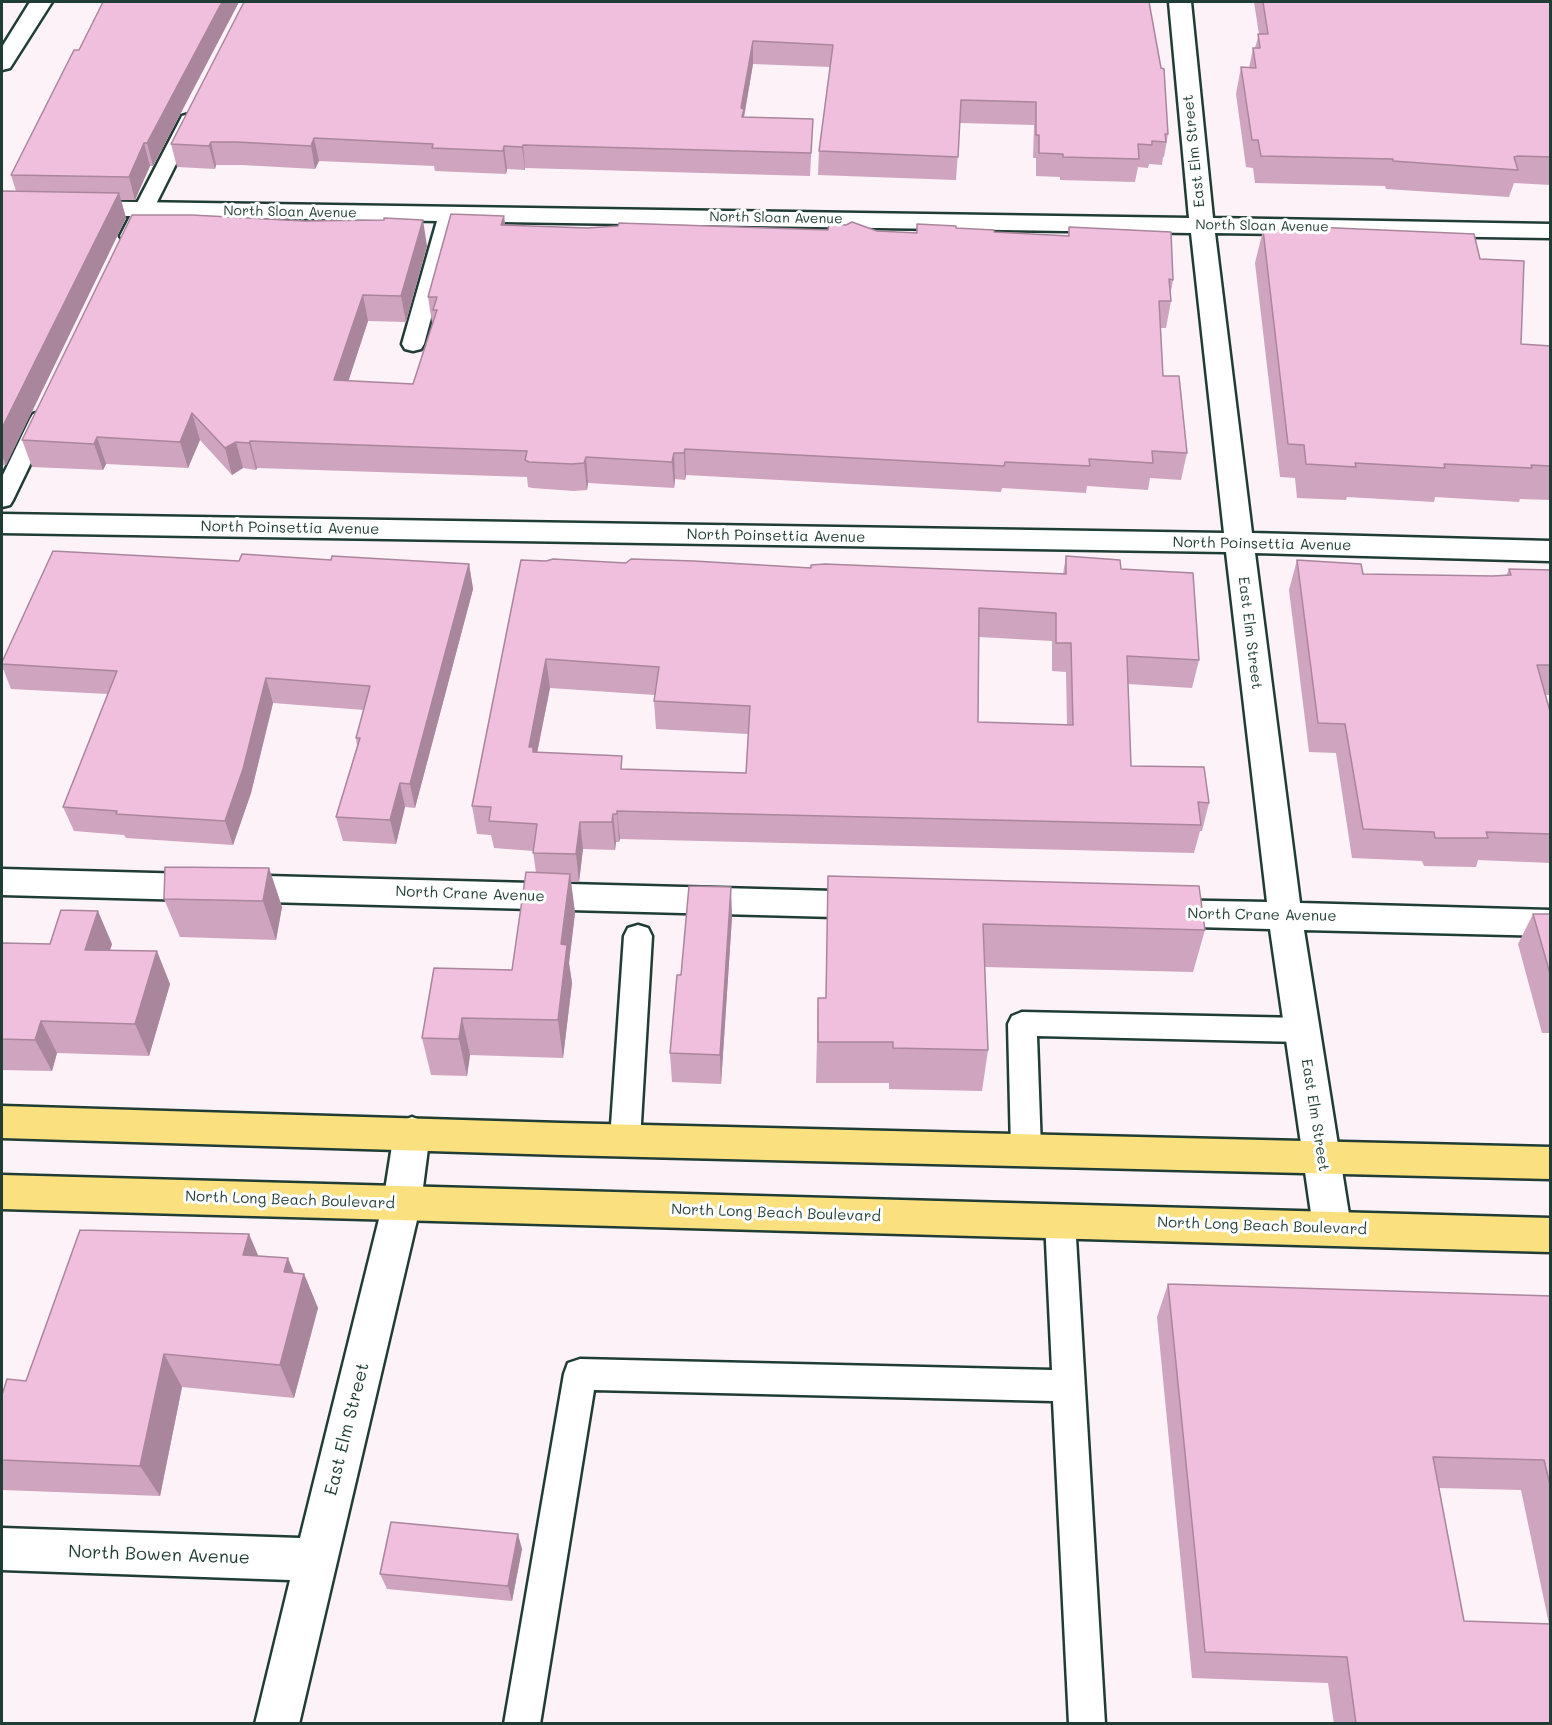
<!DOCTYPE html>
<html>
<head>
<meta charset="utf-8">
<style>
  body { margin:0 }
  #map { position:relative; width:1552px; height:1725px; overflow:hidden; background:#fcf2f8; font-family:Mali,sans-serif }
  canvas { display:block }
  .frame { position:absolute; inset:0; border:3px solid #1f3d34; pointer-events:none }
</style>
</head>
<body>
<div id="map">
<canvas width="1552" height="1725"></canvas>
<div class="frame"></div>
</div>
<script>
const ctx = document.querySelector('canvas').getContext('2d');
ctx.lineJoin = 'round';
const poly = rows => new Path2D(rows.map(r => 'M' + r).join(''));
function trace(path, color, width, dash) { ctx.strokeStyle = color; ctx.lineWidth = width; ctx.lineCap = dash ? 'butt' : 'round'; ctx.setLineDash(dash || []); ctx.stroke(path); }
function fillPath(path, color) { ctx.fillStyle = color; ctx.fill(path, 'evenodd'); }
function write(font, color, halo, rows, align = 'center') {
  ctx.font = font + ' Mali,sans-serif'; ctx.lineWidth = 6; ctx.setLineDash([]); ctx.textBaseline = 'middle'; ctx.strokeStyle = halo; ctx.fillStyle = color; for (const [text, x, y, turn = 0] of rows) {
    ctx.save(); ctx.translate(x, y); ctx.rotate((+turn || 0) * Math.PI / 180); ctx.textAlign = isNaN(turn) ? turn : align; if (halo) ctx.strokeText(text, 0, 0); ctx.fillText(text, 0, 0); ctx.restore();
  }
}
const lane = poly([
  [189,114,196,116,198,120,140,236,137,240,130,242,123,240,120,236,180,120,182,116,189,114],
  [449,208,456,210,459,214,424,344,421,349,413,351,405,349,402,344,439,214,442,210,449,208],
  [41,412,49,414,52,419,13,500,10,505,2,507,2,477,30,419,33,414,41,412],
  [638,925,648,928,652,936,640,1140,636,1149,625,1153,614,1149,610,1140,624,936,628,928,638,925],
  [1022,1012,1302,1018,1312,1022,1316,1030,1312,1038,1302,1042,1037,1036,1041,1149,1037,1158,1026,1162,1015,1158,1011,1149,1008,1024,1012,1016,1022,1012],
  [1060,1207,1071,1211,1075,1221,1105,1724,1069,1724,1053,1401,594,1390,540,1724,504,1724,564,1374,568,1363,580,1359,1052,1370,1045,1221,1049,1211,1060,1207]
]);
const street = poly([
  [1169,2,1191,2,1213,218,1550,224,1550,238,1215,233,1252,533,1550,541,1550,561,1255,553,1300,903,1550,910,1550,936,1304,930,1351,1227,1345,1239,1332,1244,1319,1239,1313,1227,1270,929,1158,926,1146,922,1141,913,1146,904,1158,900,1267,902,1226,552,2,533,2,514,1224,533,1191,233,2,214,2,200,1189,218,1169,2],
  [2,869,872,892,884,896,889,905,884,914,872,918,2,895,2,869],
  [412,1117,425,1122,430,1133,421,1203,299,1724,255,1724,290,1580,2,1570,2,1528,300,1538,383,1203,394,1133,399,1122,412,1117]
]);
const secondary = poly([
  [30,2,52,2,10,68,2,70,2,47,30,2]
]);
const primary = poly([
  [2,1106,561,1123,1550,1147,1550,1179,561,1155,2,1138,2,1106],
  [2,1175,1550,1218,1550,1252,2,1209,2,1175]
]);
trace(lane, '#1f3d34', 5);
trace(street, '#1f3d34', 5);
trace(secondary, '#1f3d34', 5);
trace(primary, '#1f3d34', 5);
fillPath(lane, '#fff');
fillPath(street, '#fff');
fillPath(secondary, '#fff');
fillPath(primary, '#fbe080');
fillPath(poly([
  [103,2,239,2,153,166,150,166,135,200,121,200,126,218,6,465,2,465,2,191,16,191,11,175,79,50],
  [244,2,1149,2,1168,134,1164,157,1163,157,1162,165,1149,164,1148,168,1138,167,1135,182,1060,180,1060,177,1036,176,1036,158,1033,158,1034,125,960,123,956,180,818,175,819,151,830,67,753,64,744,118,813,119,810,176,525,168,525,170,507,169,506,174,435,171,434,166,319,161,315,169,242,165,216,165,215,169,177,167,171,144],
  [1254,2,1551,2,1551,185,1514,183,1509,197,1386,189,1385,186,1255,183,1253,168,1246,167,1236,94,1241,67,1249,68,1253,48,1255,48,1259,34],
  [504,216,505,225,587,228,877,231,917,233,956,228,994,232,1068,236,1069,227,1173,280,1170,296,1171,301,1166,328,1160,328,1163,376,1187,453,1181,480,1150,478,1148,490,1087,486,1086,493,1002,488,1001,492,686,475,685,480,675,479,674,488,588,483,587,490,574,491,532,488,528,487,527,477,257,468,256,470,243,468,232,475,200,440,188,468,106,464,103,470,32,467,22,440,427,246,406,322,368,321,348,381,413,384,433,323,432,323,428,297],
  [1263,230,1480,259,1521,344,1551,346,1551,500,1520,499,1519,502,1435,497,1434,502,1347,497,1346,500,1297,498,1295,478,1280,477,1255,263],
  [1066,556,1121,569,1199,660,1192,688,1128,684,1131,766,1209,803,1202,831,1200,831,1194,853,620,839,619,842,616,842,615,850,583,849,579,882,571,882,575,913,569,963,572,983,563,1058,470,1055,467,1076,431,1075,422,1038,512,970,536,873,533,851,494,848,491,835,477,834,472,806,546,561,1063,574],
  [979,637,1052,641,1052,671,1066,672,1067,725,978,722],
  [550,688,655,695,654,701,656,729,748,734,746,773,623,769,537,753],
  [331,560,469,564,473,589,415,808,405,807,396,844,343,841,336,817,357,746,356,738,364,710,273,703,251,793,233,845,126,838,124,835,74,831,63,807,108,694,11,689,2,666,2,662,239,561],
  [1297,560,1363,574,1493,576,1506,576,1509,569,1551,570,1551,695,1545,695,1551,715,1551,863,1478,860,1476,867,1424,866,1422,861,1352,858,1336,753,1309,752,1289,590],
  [269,868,282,907,276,940,180,937,164,899],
  [828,876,1205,930,1193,972,985,967,988,1050,982,1091,889,1089,889,1083,816,1083,818,998,826,998],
  [1533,914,1551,914,1551,1033,1542,1033,1518,944],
  [732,917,721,1084,672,1082,670,1053],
  [2,943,50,944,112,944,110,950,170,984,149,1056,57,1053,52,1071,2,1070],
  [258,1256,294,1273,304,1274,318,1308,294,1398,182,1387,160,1496,3,1490,2,1488,2,1395,26,1381],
  [1168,1284,1551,1296,1551,1724,1334,1724,1328,1683,1192,1678,1157,1317],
  [1439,1488,1521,1490,1549,1624,1464,1621],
  [522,1549,512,1601,387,1589,380,1574]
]), '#cfa4bf');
fillPath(poly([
  [222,2,239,2,153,166,147,143],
  [753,41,753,64,744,116,744,132,741,108],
  [314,138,319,161,315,169,311,146],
  [211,142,216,165,215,169,209,146],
  [144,143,150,166,135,200,129,177],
  [523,145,525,168,525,170,522,147],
  [504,146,507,169,506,174,503,151],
  [119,193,126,218,6,465,2,455,2,428],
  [504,216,507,242,501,225],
  [423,220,427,246,406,322,401,296],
  [363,295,368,321,340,407,334,380],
  [192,413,200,440,188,468,180,442],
  [97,437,106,464,103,470,94,444],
  [250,441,257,468,256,470,249,443],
  [236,442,243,468,232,475,225,448],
  [685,449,686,475,685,480,684,453],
  [674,453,675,479,674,488,672,462],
  [586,457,588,483,587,490,584,463],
  [469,564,473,589,415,808,410,784],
  [546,659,550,688,535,763,529,747],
  [266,678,273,703,251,793,233,845,225,821],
  [400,783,405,807,396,844,390,820],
  [617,811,620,839,619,842,617,814],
  [613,814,616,842,615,850,612,822],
  [580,822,583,849,579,882,576,854],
  [269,868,282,907,276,940,263,901],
  [570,874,575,913,569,963,572,983,563,1058,558,1020,561,944],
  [731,887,732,917,721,1084,720,1055],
  [98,911,112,944,100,982,85,950],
  [157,951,170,984,149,1056,135,1024],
  [462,1018,470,1055,467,1076,459,1039],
  [41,1021,57,1053,52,1071,35,1040],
  [249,1234,264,1269,243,1255],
  [288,1258,300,1288,304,1274,318,1308,294,1398,280,1365,284,1272],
  [164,1354,182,1387,160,1496,140,1466],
  [518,1534,522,1549,512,1601,508,1586]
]), '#a9869b');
const building = poly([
  [103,2,222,2,147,143,144,143,129,177,11,175,74,50,79,50,103,2],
  [244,2,1149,2,1161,68,1164,69,1168,134,1165,134,1166,142,1152,141,1152,145,1138,144,1139,159,1063,157,1063,154,1039,153,1039,135,1036,135,1036,102,961,100,958,157,819,151,833,45,753,41,741,108,744,109,742,117,813,119,811,153,523,145,522,147,504,146,503,151,432,148,433,144,314,138,311,146,237,142,211,142,209,146,171,144,244,2],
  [1263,2,1551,2,1551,157,1518,156,1514,157,1518,170,1393,161,1393,159,1261,156,1258,140,1252,140,1241,67,1256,68,1253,48,1260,48,1258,34,1268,34,1263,2],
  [2,191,119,193,2,428,2,191],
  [451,214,504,216,501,225,587,228,618,226,619,223,828,230,829,224,846,225,852,222,877,231,917,233,917,224,956,226,956,228,994,230,994,232,1069,236,1069,227,1171,232,1173,280,1169,279,1171,301,1159,301,1163,376,1179,376,1187,453,1152,451,1153,463,1089,459,1090,466,1005,462,1004,466,685,449,684,453,674,453,672,462,586,457,584,463,572,464,529,462,525,460,527,451,250,441,249,443,236,442,225,448,192,413,180,442,97,437,94,444,22,440,132,215,192,215,304,221,384,220,384,218,423,220,401,296,363,295,334,380,413,384,437,310,433,310,437,297,428,297,451,214],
  [1291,226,1474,234,1480,259,1524,261,1521,344,1551,346,1551,466,1531,465,1532,468,1444,464,1445,468,1355,463,1356,467,1306,464,1304,445,1288,444,1263,230,1283,230,1291,226],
  [53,551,239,561,242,554,331,560,332,556,469,564,410,784,400,783,390,820,336,817,360,738,356,738,370,686,266,678,243,769,225,821,116,814,117,811,63,807,117,671,2,664,2,662,53,551],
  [1066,556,1120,560,1121,569,1193,573,1199,660,1127,656,1131,766,1204,767,1209,803,1198,802,1201,825,617,811,617,814,613,814,612,822,580,822,576,854,533,853,537,824,489,821,491,807,472,806,521,560,546,561,553,559,626,563,631,559,694,561,811,568,811,565,825,564,1066,574,1066,556],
  [979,608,1056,613,1056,643,1071,643,1073,725,978,722,979,608],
  [546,659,659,667,654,701,750,706,746,773,621,769,622,756,533,752,533,747,529,747,546,659],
  [1297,560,1361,564,1363,574,1493,576,1511,575,1509,569,1551,570,1551,665,1537,665,1551,715,1551,834,1486,832,1488,838,1435,838,1434,832,1363,829,1345,724,1318,723,1297,560],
  [165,867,269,868,263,901,164,899,165,867],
  [526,872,570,874,561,944,567,945,558,1020,462,1018,459,1039,422,1038,434,968,512,970,526,872],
  [828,876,1199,886,1205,930,983,924,988,1050,893,1048,893,1042,818,1042,818,998,826,998,828,876],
  [689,886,731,887,720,1055,670,1053,677,975,681,975,689,886],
  [61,910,98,911,85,950,157,951,135,1024,41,1021,35,1040,2,1039,2,943,50,944,61,910],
  [1533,914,1551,914,1551,977,1533,914],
  [80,1230,249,1234,243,1255,288,1258,284,1272,304,1274,280,1365,164,1354,140,1466,2,1460,2,1395,7,1379,26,1381,80,1230],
  [1168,1284,1551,1296,1551,1489,1544,1460,1433,1457,1464,1621,1551,1624,1551,1724,1356,1724,1347,1657,1205,1652,1168,1284],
  [391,1522,518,1534,508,1586,380,1574,391,1522]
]);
fillPath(building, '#f1bfde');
trace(building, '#a9869b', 1.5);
write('14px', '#1f3d34', '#fff', [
  ["North Sloan Avenue",290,212,1],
  ["North Sloan Avenue",776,218,1],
  ["North Sloan Avenue",1262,226,1]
]);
write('15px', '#1f3d34', '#fff', [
  ["East Elm Street",1194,151,-96],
  ["North Poinsettia Avenue",290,528,1],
  ["North Poinsettia Avenue",776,536,1],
  ["North Poinsettia Avenue",1262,544,1],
  ["East Elm Street",1250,633,83],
  ["North Crane Avenue",470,894,2],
  ["North Crane Avenue",1262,915,1],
  ["East Elm Street",1315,1115,81],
  ["North Long Beach Boulevard",290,1200,2],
  ["North Long Beach Boulevard",776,1213,2],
  ["North Long Beach Boulevard",1262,1226,2]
]);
write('18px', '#1f3d34', '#fff', [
  ["East Elm Street",347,1429,-76],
  ["North Bowen Avenue",159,1555,2]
]);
</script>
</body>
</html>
